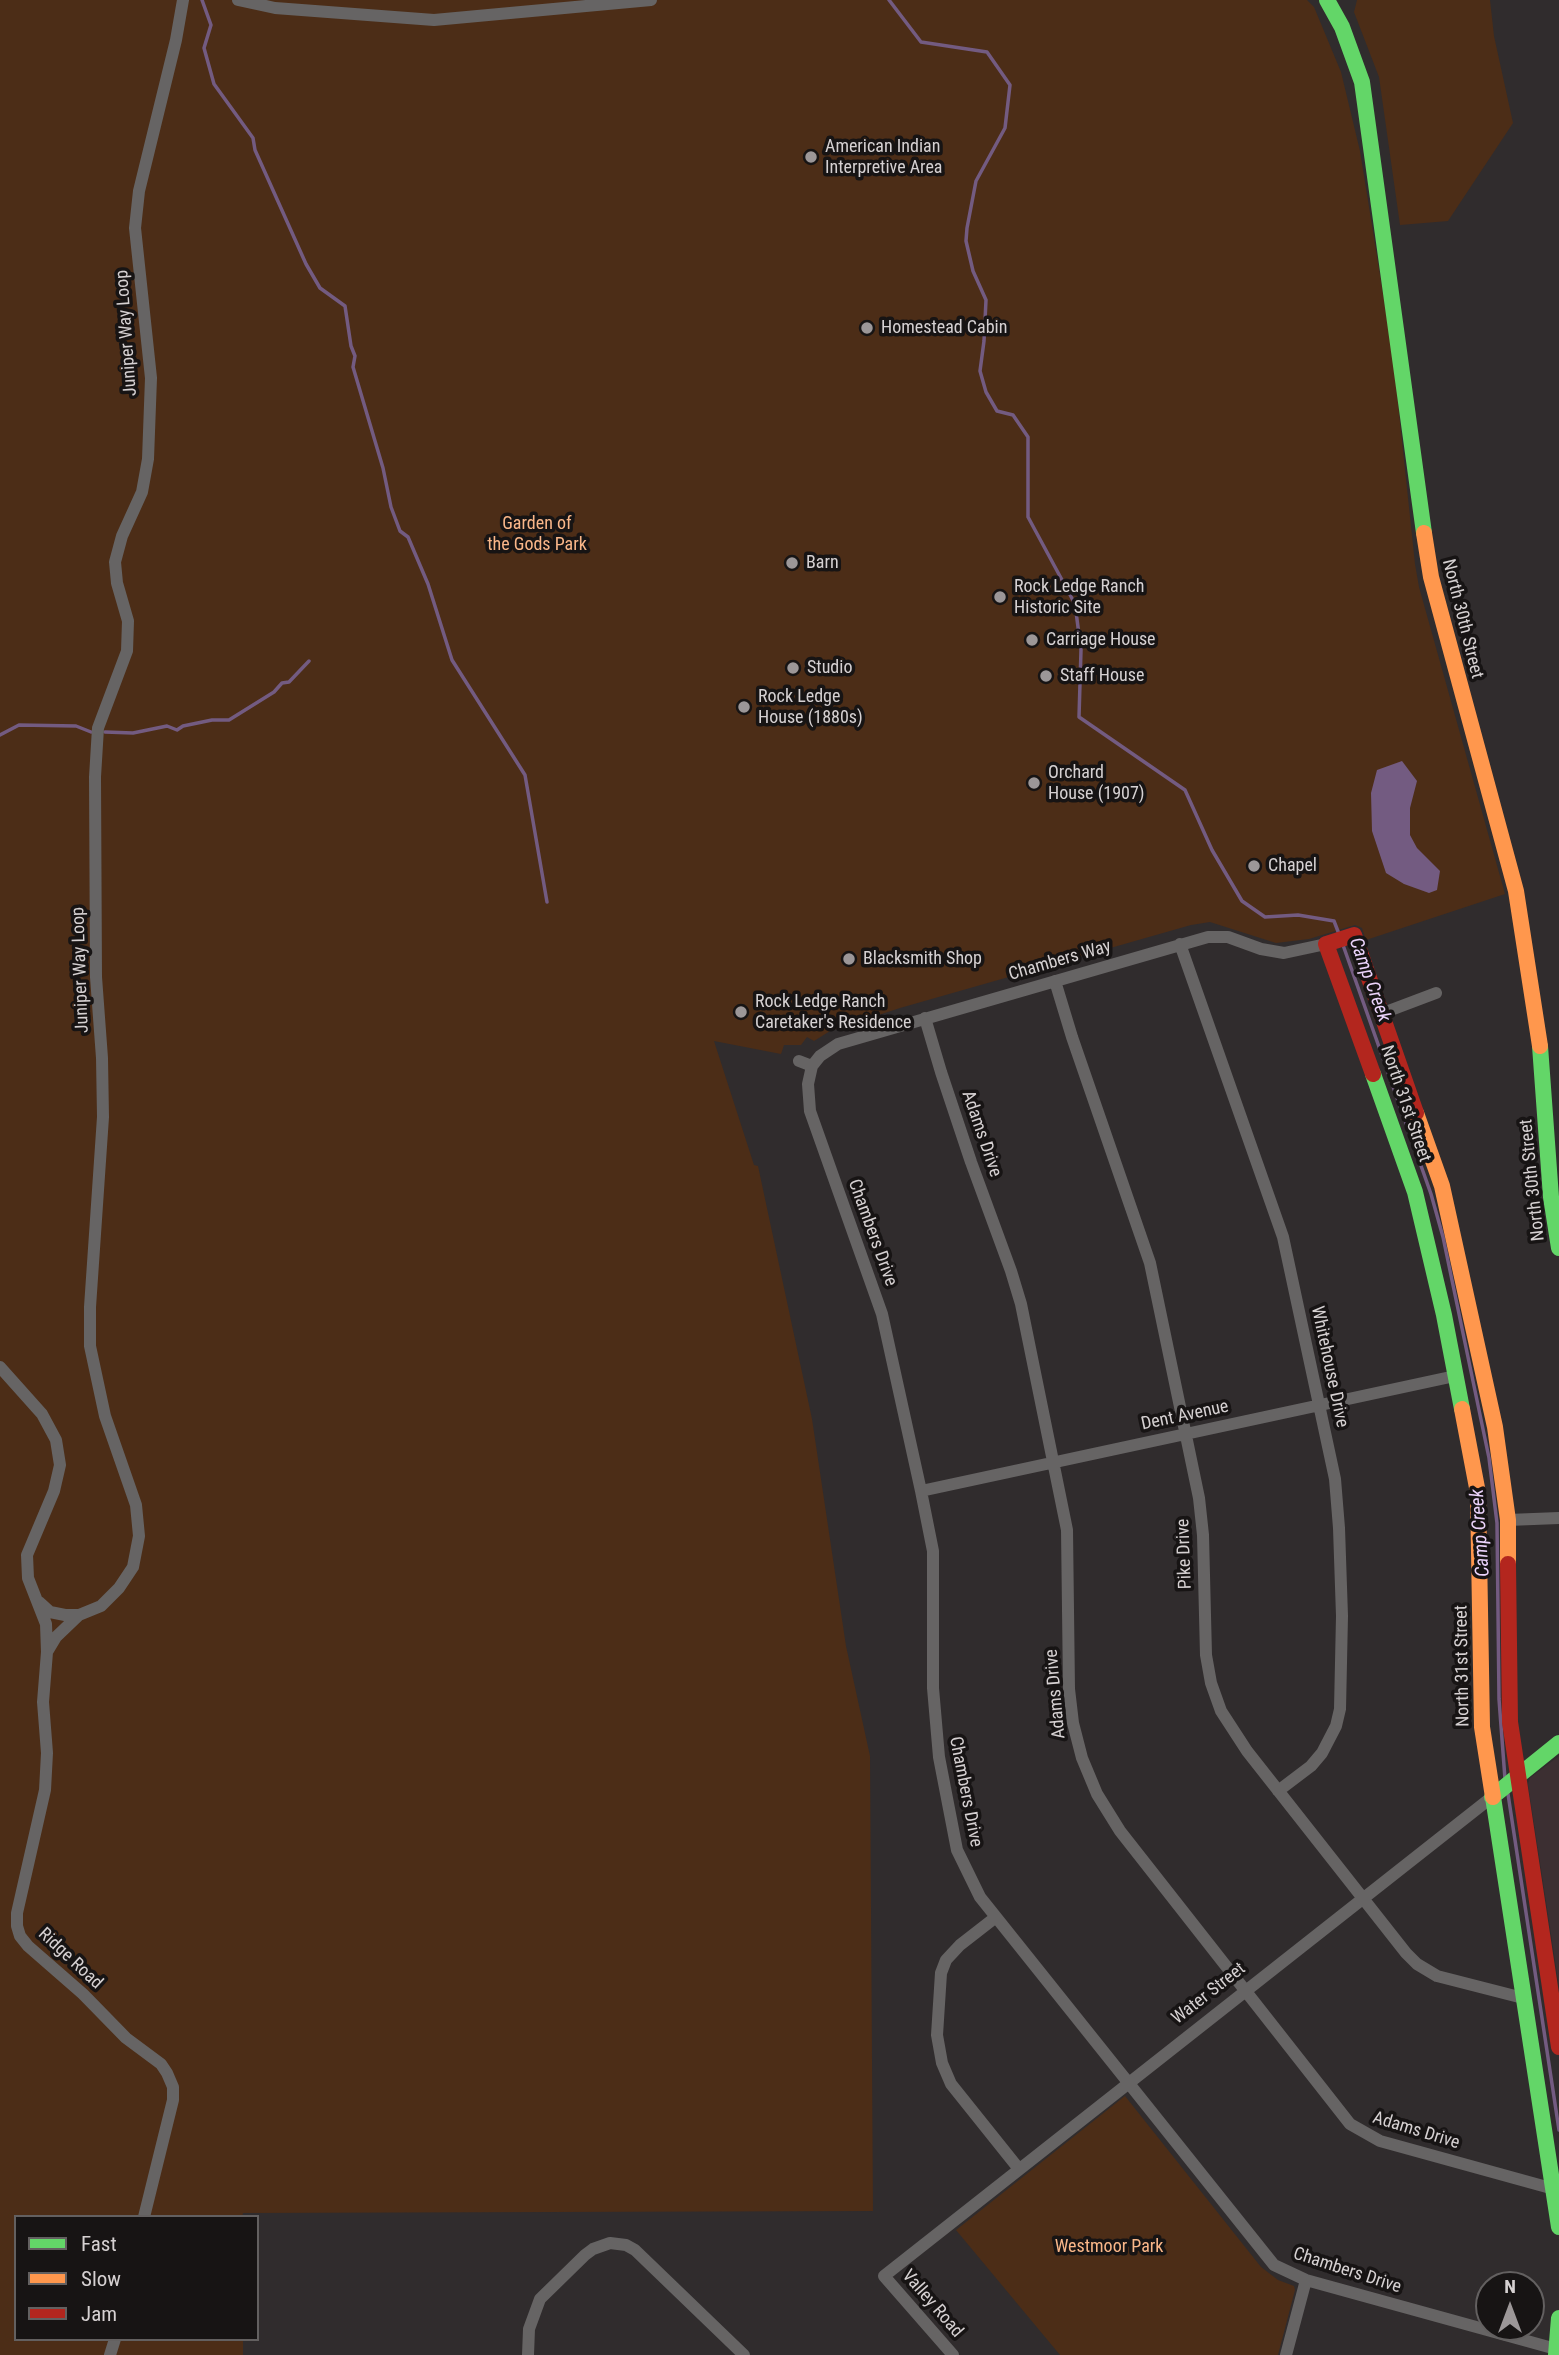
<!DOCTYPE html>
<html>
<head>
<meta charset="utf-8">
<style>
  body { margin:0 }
  #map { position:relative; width:1559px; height:2355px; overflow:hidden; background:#302c2d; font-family:"Roboto Condensed",sans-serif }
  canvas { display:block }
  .legend { position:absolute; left:14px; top:2215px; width:245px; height:126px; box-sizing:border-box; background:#171414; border:2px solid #636060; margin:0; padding:9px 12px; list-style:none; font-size:21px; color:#d6d1d2 }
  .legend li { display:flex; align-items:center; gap:14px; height:35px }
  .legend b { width:35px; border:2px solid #636060 }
  .north { position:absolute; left:1475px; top:2271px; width:70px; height:70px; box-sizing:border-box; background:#171414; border:2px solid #636060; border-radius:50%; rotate:0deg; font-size:19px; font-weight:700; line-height:28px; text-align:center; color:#d6d1d2 }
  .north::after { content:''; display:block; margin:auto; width:24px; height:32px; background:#9c9798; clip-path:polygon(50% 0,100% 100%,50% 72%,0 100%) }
</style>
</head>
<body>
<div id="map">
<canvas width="1559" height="2355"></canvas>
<ul class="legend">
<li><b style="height:9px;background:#63d668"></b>Fast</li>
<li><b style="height:9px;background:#ff974d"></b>Slow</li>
<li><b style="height:9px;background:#b3261e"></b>Jam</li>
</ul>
<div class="north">N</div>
</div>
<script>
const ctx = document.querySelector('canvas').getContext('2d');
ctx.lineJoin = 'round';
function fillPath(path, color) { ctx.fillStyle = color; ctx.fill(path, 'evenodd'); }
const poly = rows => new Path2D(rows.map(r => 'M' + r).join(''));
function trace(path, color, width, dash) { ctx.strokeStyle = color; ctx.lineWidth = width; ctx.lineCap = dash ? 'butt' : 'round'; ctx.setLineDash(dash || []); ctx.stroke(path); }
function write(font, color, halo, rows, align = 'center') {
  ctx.font = font + ' "Roboto Condensed",sans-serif'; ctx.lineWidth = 7; ctx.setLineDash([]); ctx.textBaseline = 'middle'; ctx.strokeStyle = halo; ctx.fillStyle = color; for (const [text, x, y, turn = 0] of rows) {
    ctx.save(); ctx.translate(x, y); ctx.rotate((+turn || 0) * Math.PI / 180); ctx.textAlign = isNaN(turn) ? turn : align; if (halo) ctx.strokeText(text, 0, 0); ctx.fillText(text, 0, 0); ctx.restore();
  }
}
fillPath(poly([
  [1559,1756,1559,1986,1528,1784,1530,1778]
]), '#3c2f32');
fillPath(poly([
  [0,0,1307,0,1314,7,1341,72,1360,151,1393,356,1415,564,1419,587,1505,894,1366,940,1362,928,1355,925,1309,939,1276,943,1210,922,1191,925,900,1008,830,1031,814,1041,807,1037,801,1045,784,1045,781,1054,714,1041,754,1165,758,1166,812,1419,846,1646,870,1756,873,2211,243,2213,242,2217,16,2217,16,2339,243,2339,243,2355,0,2355],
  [1357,0,1490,0,1494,36,1513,123,1448,221,1400,225,1379,77,1354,12],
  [1125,2096,1261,2267,1278,2280,1294,2286,1295,2290,1278,2355,1060,2355,956,2230]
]), '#4c2d17');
fillPath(poly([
  [1402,761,1417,781,1410,808,1410,835,1417,848,1440,871,1437,890,1429,893,1404,884,1386,873,1372,831,1371,793,1377,770]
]), '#735b81');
trace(poly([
  [202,0,211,25,204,48,214,84,253,138,255,150,306,264,320,288,345,306,351,346,355,356,353,367,383,468,391,507,400,531,408,537,428,584,452,660,525,775,547,902],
  [889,0,921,42,987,52,1010,85,1005,128,976,181,967,228,966,241,973,271,986,300,984,341,980,371,986,392,997,411,1013,415,1028,437,1028,517,1075,604,1081,650,1079,717,1185,790,1212,850,1242,901,1265,917,1298,915,1334,921,1339,934],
  [105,732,133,733,167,726,177,730,183,726,212,720,229,720,274,692,282,683,289,682,309,661],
  [0,735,19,725,76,726,91,732],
  [1343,945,1431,1194,1443,1237,1489,1458,1497,1523,1499,1699,1505,1779],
  [1508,1794,1559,2130]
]), '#735b81', 3.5);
trace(poly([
  [238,0,275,8,434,20,651,0],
  [1180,944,1283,1237,1335,1479,1339,1528,1342,1616,1340,1709,1336,1726,1322,1753,1311,1766,1278,1791],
  [1326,944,1284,953,1261,949,1228,937,1208,937,838,1044,820,1056,812,1066,808,1084,810,1111,882,1314,921,1491,933,1551,933,1688,939,1757,957,1850,980,1897,1274,2265,1306,2280,1556,2349],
  [1055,981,1072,1037,1150,1263,1199,1498,1203,1535,1206,1655,1211,1683,1221,1711,1247,1751,1406,1953,1417,1964,1437,1976,1523,1998],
  [1383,1013,1436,993],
  [925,1018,941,1072,971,1162,1011,1271,1021,1304,1067,1530,1069,1689,1073,1723,1082,1758,1097,1794,1120,1831,1350,2124,1380,2141,1554,2189],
  [799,1061,812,1066],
  [0,1367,42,1414,56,1440,60,1465,54,1491,27,1555,28,1578,46,1624,47,1652,43,1702,47,1753,45,1790,17,1913,17,1926,20,1936,28,1946,83,1994,126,2038,161,2064,167,2073,173,2087,173,2100,144,2217],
  [921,1491,1455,1376],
  [1508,1520,1559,1518],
  [39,1602,50,1612,65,1615,79,1615,101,1606,119,1588,133,1567,139,1536,136,1505,105,1416,90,1346,90,1307,103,1117,102,1058,96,977,95,777,98,728,127,651,128,621,117,583,115,562,122,536,142,492,148,459,151,378,135,228,139,191,176,40,183,0],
  [47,1652,56,1637,79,1615],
  [996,1917,960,1945,946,1960,941,1973,937,2035,942,2063,951,2084,1019,2169],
  [110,2355,115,2339],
  [528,2355,529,2329,540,2299,585,2255,593,2249,610,2243,626,2245,635,2250,744,2355],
  [953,2355,884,2276,1492,1797],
  [1286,2355,1306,2280]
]), '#666464', 12);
trace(poly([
  [1327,0,1342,27,1362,82,1424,533],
  [1540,1046,1551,1197,1559,1248],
  [1373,1074,1415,1192,1444,1315,1462,1409],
  [1492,1797,1559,1743],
  [1493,1797,1559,2227],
  [1556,2355,1559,2318]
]), '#63d668', 16);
trace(poly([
  [1424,533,1431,577,1516,891,1540,1046],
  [1416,1113,1442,1186,1495,1427,1508,1520,1508,1564],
  [1462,1409,1478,1493,1482,1727,1493,1797]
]), '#ff974d', 16);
trace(poly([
  [1373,1074,1326,944,1354,935,1416,1113],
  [1508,1564,1510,1722,1559,2047]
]), '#b3261e', 16);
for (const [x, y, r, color] of [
  [811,157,7,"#9c9798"],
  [867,328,7,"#9c9798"],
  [792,563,7,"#9c9798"],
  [1000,597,7,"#9c9798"],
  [1032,640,7,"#9c9798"],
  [793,668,7,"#9c9798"],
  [1046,676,7,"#9c9798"],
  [744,707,7,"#9c9798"],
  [1034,783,7,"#9c9798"],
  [1254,866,7,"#9c9798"],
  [849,959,7,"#9c9798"],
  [741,1012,7,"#9c9798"]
]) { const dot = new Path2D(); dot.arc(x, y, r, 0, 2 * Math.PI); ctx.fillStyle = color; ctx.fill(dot); trace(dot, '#171414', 2.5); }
write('18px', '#d6d1d2', '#171414', [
  ["American Indian",825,147],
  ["Interpretive Area",825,168],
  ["Homestead Cabin",881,328],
  ["Barn",806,563],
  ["Rock Ledge Ranch",1014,587],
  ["Historic Site",1014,608],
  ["Carriage House",1046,640],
  ["Studio",807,668],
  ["Staff House",1060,676],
  ["Rock Ledge",758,697],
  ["House (1880s)",758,718],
  ["Orchard",1048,773],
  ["House (1907)",1048,794],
  ["Chapel",1268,866],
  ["Blacksmith Shop",863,959],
  ["Rock Ledge Ranch",755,1002],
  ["Caretaker's Residence",755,1023]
], 'left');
write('18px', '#d6d1d2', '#171414', [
  ["Juniper Way Loop",127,333,-94],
  ["North 30th Street",1462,619,76],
  ["Chambers Way",1060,961,-16],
  ["Juniper Way Loop",81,970,-92],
  ["North 31st Street",1405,1104,71],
  ["Adams Drive",981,1134,71],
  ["North 30th Street",1533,1180,-96],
  ["Chambers Drive",872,1233,70],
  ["Whitehouse Drive",1329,1367,78],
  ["Dent Avenue",1185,1416,-12],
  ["Pike Drive",1185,1554,-92],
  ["North 31st Street",1463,1666,-91],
  ["Adams Drive",1056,1694,-95],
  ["Chambers Drive",965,1792,79],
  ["Ridge Road",70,1959,43],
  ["Water Street",1209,1994,-38],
  ["Adams Drive",1416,2131,17],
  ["Chambers Drive",1347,2271,18],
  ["Valley Road",932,2304,49]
]);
write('18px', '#fab789', '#171414', [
  ["Garden of",537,524],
  ["the Gods Park",537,545],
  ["Westmoor Park",1109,2247]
]);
write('italic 19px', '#ecd4fc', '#171414', [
  ["Camp Creek",1369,980,70],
  ["Camp Creek",1481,1533,-94]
]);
</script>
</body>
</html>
